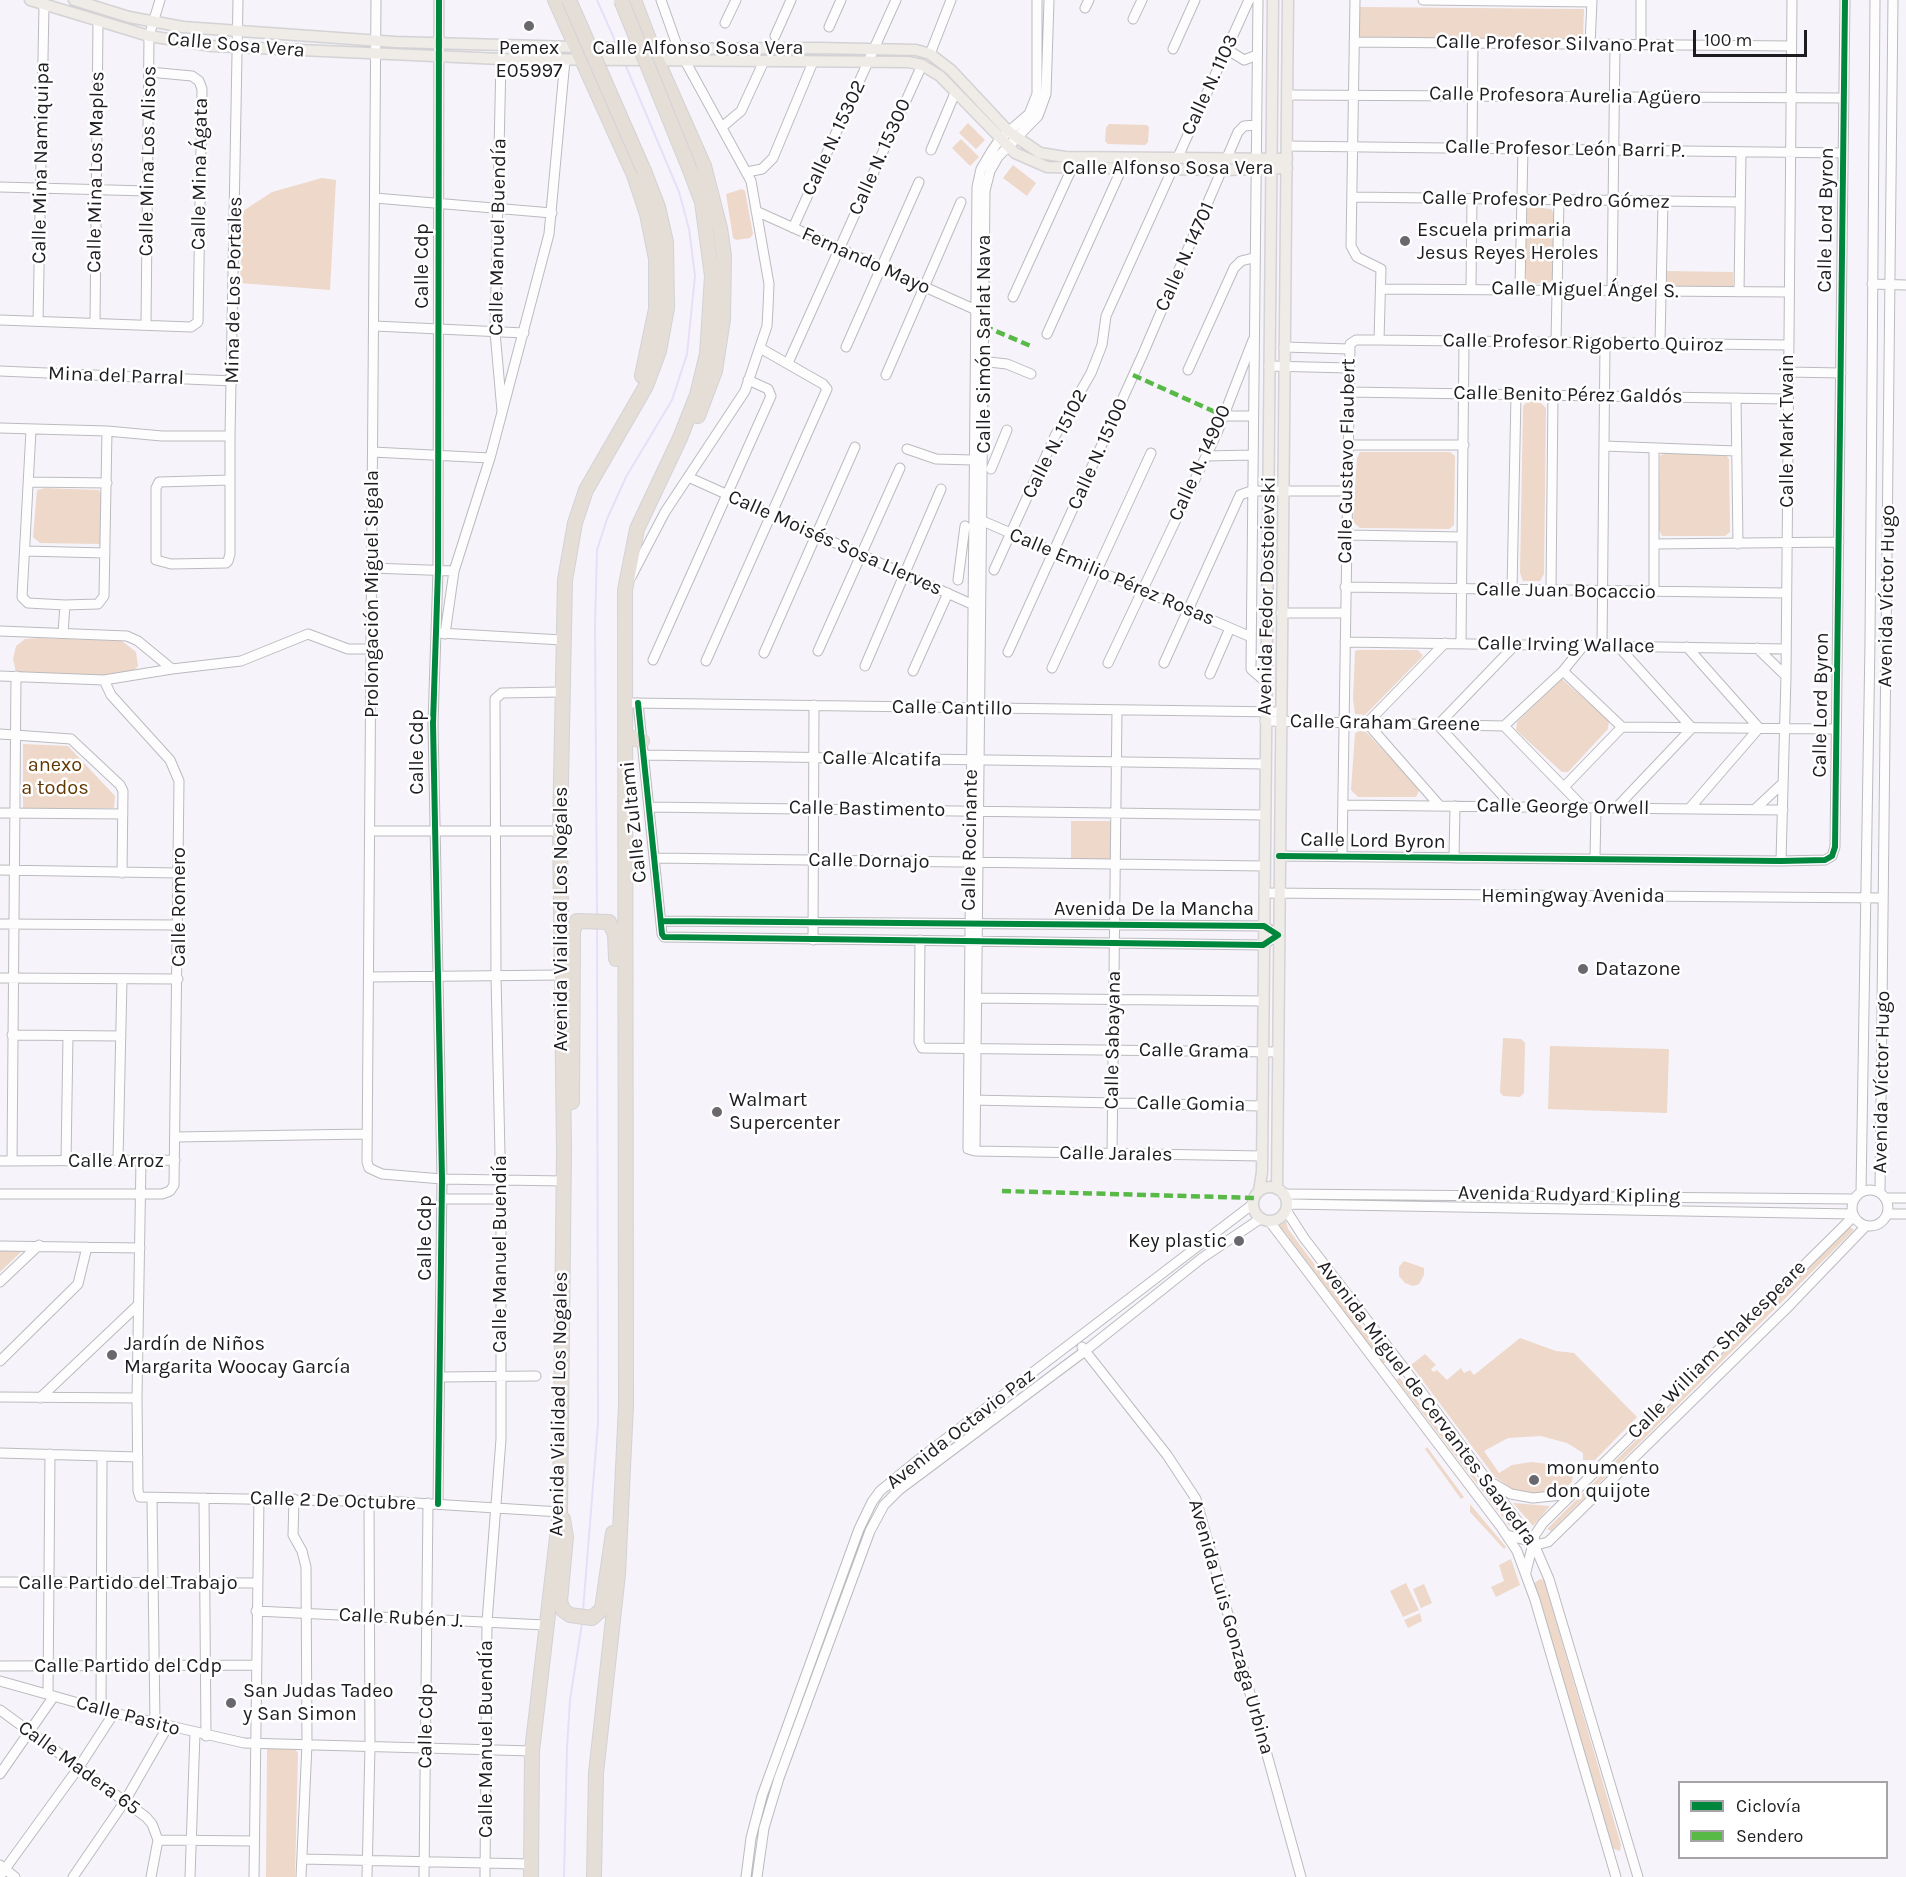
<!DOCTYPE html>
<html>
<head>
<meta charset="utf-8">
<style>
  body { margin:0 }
  #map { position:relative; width:1906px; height:1877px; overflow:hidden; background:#f6f4fa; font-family:Karla,sans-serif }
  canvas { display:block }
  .legend { position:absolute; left:1678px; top:1781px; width:210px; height:78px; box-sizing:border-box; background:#fff; border:2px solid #a5a4a6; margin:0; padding:8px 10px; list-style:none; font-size:18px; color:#1d1c20 }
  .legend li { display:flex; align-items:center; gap:12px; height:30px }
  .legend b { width:30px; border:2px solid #a5a4a6 }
  .scale { position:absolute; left:1693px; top:30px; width:114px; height:27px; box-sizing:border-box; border:3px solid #1d1c20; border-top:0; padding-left:8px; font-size:18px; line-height:21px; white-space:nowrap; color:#1d1c20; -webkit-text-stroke:4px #fff; paint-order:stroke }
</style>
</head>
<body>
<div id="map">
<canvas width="1906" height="1877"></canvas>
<ul class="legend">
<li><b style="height:8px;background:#00873e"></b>Ciclovía</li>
<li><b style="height:8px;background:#58b947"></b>Sendero</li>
</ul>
<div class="scale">100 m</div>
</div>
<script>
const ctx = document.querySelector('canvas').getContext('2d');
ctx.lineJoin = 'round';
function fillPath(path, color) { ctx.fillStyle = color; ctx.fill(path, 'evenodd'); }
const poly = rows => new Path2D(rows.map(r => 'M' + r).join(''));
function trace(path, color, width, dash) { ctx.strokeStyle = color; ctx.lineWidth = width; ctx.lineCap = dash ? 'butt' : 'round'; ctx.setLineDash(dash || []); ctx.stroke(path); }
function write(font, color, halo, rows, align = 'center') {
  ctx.font = font + ' Karla,sans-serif'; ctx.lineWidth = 5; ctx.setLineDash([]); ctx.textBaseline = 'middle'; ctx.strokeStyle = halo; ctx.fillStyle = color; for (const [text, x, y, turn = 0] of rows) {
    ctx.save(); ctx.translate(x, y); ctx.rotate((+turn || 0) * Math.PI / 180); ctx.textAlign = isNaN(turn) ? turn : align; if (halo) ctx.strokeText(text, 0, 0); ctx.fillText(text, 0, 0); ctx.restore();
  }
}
fillPath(poly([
  [1359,7,1584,9,1583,41,1360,38],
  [968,123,985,140,976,149,959,133],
  [1109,124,1146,125,1149,127,1148,142,1145,145,1108,144,1105,141,1106,128],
  [961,139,979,157,970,166,952,148],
  [1013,165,1036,183,1027,196,1003,178],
  [322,178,336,180,330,290,240,283,243,211,272,192],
  [742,189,745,191,753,234,750,238,736,240,733,238,726,194],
  [1532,207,1551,209,1554,214,1553,279,1549,283,1530,284,1526,279,1526,209],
  [1665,271,1733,272,1733,289,1665,289],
  [1528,401,1541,403,1546,408,1544,574,1540,581,1523,581,1520,573,1523,406],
  [1360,452,1450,452,1455,456,1454,525,1449,529,1360,528,1353,522,1357,458],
  [1664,453,1726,455,1729,459,1730,532,1725,536,1662,536,1658,527,1660,456],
  [45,488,99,490,102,496,100,544,40,543,33,537,37,490],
  [39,638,122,641,136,652,138,666,131,674,114,679,41,676,16,672,13,659,16,646,25,639],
  [1358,650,1418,650,1423,656,1365,715,1355,714,1353,699,1355,651],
  [1562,679,1609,721,1608,729,1568,772,1562,772,1516,730,1517,722],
  [1360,731,1366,732,1420,789,1416,797,1358,797,1351,790,1355,733],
  [23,744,68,746,115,796,114,808,23,808],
  [1071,821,1110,821,1113,824,1110,862,1071,861],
  [1503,1038,1521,1039,1525,1043,1524,1093,1520,1097,1503,1096,1500,1092],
  [1550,1046,1669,1049,1667,1113,1548,1109],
  [1285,1217,1288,1229,1387,1361,1383,1364,1284,1231,1274,1223],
  [1850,1227,1854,1230,1551,1531,1547,1529],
  [0,1251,22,1251,0,1272],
  [1404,1261,1424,1268,1424,1275,1419,1284,1413,1286,1405,1283,1399,1276,1399,1267],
  [1520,1338,1556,1351,1574,1353,1637,1417,1595,1460,1583,1460,1583,1453,1567,1443,1541,1436,1508,1438,1484,1451,1499,1473,1512,1465,1531,1462,1548,1464,1570,1476,1573,1473,1572,1482,1566,1487,1540,1496,1515,1491,1495,1477,1411,1365,1425,1354,1436,1365,1431,1369,1433,1372,1437,1370,1447,1380,1461,1368,1464,1373,1470,1370,1474,1375],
  [1399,1377,1516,1531,1514,1532,1397,1380],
  [1427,1447,1464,1497,1461,1499,1425,1449],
  [1513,1503,1550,1506,1533,1526],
  [1470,1504,1506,1547,1504,1549,1470,1512],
  [1511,1559,1520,1585,1496,1597,1491,1587,1504,1581,1499,1565],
  [1540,1579,1544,1580,1621,1845,1620,1851,1608,1847,1532,1585],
  [1406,1583,1419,1610,1403,1617,1390,1591],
  [1424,1584,1432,1603,1421,1608,1413,1589],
  [1420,1613,1422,1621,1408,1628,1404,1620],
  [267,1747,293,1747,298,1753,295,1877,266,1877]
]), '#edd8c9');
trace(poly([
  [597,0,617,45],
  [597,916,595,625,597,550,607,519,626,477,672,400,687,354,695,276,689,229,679,192,625,64],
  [583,1611,598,1423,597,928],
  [564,1877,567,1748,570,1700,582,1623]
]), '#e7dff8', 2);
const minor = poly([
  [376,0,367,1162,369,1168,382,1174,442,1179,563,1181],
  [1037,0,1037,94,1029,114,1000,139,991,152,981,169,977,187,968,1149,975,1151,1262,1156],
  [1258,0,1251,669,1266,682],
  [1355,0,1351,246,1357,257,1381,269,1379,340],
  [1423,0,1592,2],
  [1085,8,1089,0],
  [1133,19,1142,0],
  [725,23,736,0],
  [829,27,841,0],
  [775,36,791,0],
  [1354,42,1791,46],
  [1590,45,1592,0],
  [1641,45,1641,0],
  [1173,49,1195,0],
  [1228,50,1244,60,1257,55],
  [930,54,951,0],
  [501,59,495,332,502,411],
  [1287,95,1844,98],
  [722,127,741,111,764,61],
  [1287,146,1843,153],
  [1472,148,1473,43],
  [931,150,955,93],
  [747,172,762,169,773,158,813,62],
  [0,187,147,191],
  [1352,197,1739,202],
  [375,198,552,213],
  [756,211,976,310],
  [793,228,896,0],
  [1872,284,1906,285],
  [1471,287,1472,199],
  [1520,288,1523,149],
  [1381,289,1789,292],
  [1612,290,1615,45],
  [1739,292,1741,152],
  [1013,297,1072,168],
  [0,320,191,327,198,322,202,89,199,81,192,76,149,72],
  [38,321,44,5],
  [95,323,98,22],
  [146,324,149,36,160,0],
  [375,326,524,333],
  [1047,334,1122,168],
  [1556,341,1559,199],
  [1660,343,1663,201],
  [846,347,919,182],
  [1284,347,1349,349],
  [980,361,1007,364,1031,374],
  [788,363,922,65],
  [1269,366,1348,368],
  [1188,370,1234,268,1241,261,1253,258],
  [0,371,233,381],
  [1788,372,1841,373],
  [886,375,961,202],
  [1348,392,1788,399],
  [1736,398,1738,544],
  [1224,416,1252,416],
  [0,428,107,431,162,436,230,436,238,0],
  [31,430,22,597,28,603,65,605,98,604,104,596,107,431],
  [1348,445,1464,445],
  [1604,446,1736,451],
  [907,449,936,459,973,460],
  [373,452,490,458],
  [1206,456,1252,455],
  [991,469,1007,430],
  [688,477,976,606],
  [230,480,159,482,156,488,156,560,171,564,226,563,228,561,230,554,230,436],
  [29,482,107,483],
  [978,519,1251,637],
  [1347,535,1462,537],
  [1654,544,1839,542],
  [25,551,105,553],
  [372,568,454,571],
  [994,570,1055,436,1091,373,1102,345,1106,316,1249,0],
  [631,577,665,512,745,391,767,326,768,308,769,284,751,181,678,48,661,0],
  [958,580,965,526],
  [1345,587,1786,593],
  [1512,589,1516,395],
  [1551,589,1553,395],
  [1654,591,1654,449],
  [1281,613,1345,613],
  [0,631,127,636,138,641,172,669,241,661,308,634,348,649,371,649],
  [63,633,65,605],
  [440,633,562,640],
  [445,634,454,571,490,458,549,234,565,60],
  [1345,642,1786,649],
  [1461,643,1464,342],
  [1602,646,1605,343],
  [1687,647,1759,728,1689,809],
  [1757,648,1786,676],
  [818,651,900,468],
  [1008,652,1142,356,1238,132,1244,126,1256,125],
  [764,653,855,447],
  [653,660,771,396,768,389,748,380],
  [706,661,827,389,823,384,760,348],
  [1108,663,1217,433,1253,340],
  [1164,663,1240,495,1251,491,1348,491],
  [865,666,941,489],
  [1052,668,1151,453],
  [913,671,948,593],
  [1563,671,1622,727,1836,729],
  [1210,674,1230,628],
  [0,676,104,680,172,669],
  [633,703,1280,712],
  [638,703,662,934,664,937,1263,945,1278,935,1264,926,662,921],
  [1265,721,1504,726,1583,807],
  [1504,726,1563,671,1584,645],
  [0,734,71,739,120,785,123,791,122,873],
  [644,755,1265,764],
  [1565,786,1622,727],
  [1344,805,1783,810],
  [1439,805,1367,723,1445,643],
  [649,807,1264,815],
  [1513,807,1438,725,1516,644],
  [1616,808,1692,728,1618,646],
  [1754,810,1783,783],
  [0,813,123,814],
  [370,831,560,831],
  [1279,856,1781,861,1825,860,1832,856,1835,847,1845,0],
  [1342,857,1350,344,1356,340,1379,340,1788,345],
  [655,858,1264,866],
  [1454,858,1455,806],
  [1595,858,1596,808],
  [1781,861,1786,676,1792,0],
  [0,870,178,873],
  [1264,893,1883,898],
  [0,924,179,925],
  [813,940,814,705],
  [920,940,919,1042,922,1048,1277,1052],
  [369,977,561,975],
  [0,978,178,979],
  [973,998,1263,1001],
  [12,1035,121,1036],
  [971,1100,1262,1106],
  [175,1137,367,1134],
  [975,1151,985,191,990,171,998,157,1038,116,1046,94,1049,0],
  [1112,1154,1117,710],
  [118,1160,122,979],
  [0,1161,175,1160],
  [12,1161,16,676],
  [66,1161,68,1036],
  [141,1161,137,1398,138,1491,140,1497,400,1502,560,1512],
  '1852 1208a18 18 0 1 1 36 0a18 18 0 1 1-36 0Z',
  [1861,1192,1870,642,1875,0],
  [1880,1192,1893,0],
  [0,1194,162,1194,170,1191,174,1185,179,781,170,760,111,695,104,680],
  [1283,1194,1854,1199],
  [1886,1198,1906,1198],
  [442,1199,501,1199],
  [1287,1204,1853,1214],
  [1286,1210,1304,1238,1404,1368,1533,1542,1549,1579,1638,1877],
  [1888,1214,1906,1214],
  [1270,1222,1501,1527,1517,1551,1535,1600,1616,1877],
  [0,1246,140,1248],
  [0,1282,39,1245],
  [1082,1347,1167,1455,1196,1499,1301,1877],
  [0,1361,78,1284,87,1247],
  [441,1377,536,1376],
  [0,1397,137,1398],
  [40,1398,138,1305],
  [0,1453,138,1457],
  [1494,1484,1511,1494,1533,1498,1572,1494],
  [204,1498,206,1736],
  [152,1499,155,1723],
  [294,1499,293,1535,302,1551,306,1567,307,1744,301,1877],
  [438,1504,442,1179,433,723,438,571,439,0],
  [1507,1535,1540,1544,1548,1542,1790,1305,1866,1226],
  [1526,1572,1535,1535,1543,1523,1854,1216],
  [0,1582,257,1583],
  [256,1611,545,1625],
  [0,1666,256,1665],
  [0,1681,114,1713,244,1743,532,1751],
  [48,1694,50,1454],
  [101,1709,102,1456],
  [0,1710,146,1817,152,1824,158,1840,254,1841],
  [0,1774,54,1696],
  [302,1859,531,1864],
  [0,1865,15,1877],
  [0,1876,79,1767,114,1713],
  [73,1877,125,1801,168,1726],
  [151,1877,158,1840],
  [190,1877,195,1733],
  [254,1877,259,1498],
  [367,1877,370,1746,369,1501],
  [424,1877,428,1503],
  [485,1877,487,1622,501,1439,501,1199,496,976,495,699,502,693,561,692],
  [746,1877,751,1838,762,1796,859,1529,872,1502,880,1491,918,1460,1253,1204],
  [757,1877,764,1828,779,1778,870,1531,884,1505,899,1490,1085,1351,1202,1258,1260,1219]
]);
const major = poly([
  [30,0,149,36,212,46,501,59,908,62,922,65,940,76,1015,153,1047,167,1223,170,1287,168],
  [74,0,129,17,183,27,395,42,647,49,819,48,916,50,930,54,951,70,1009,132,1040,153,1065,157,1287,159],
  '1253 1204a17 17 0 1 1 34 0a17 17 0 1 1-34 0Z',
  [1277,1189,1288,0],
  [1259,1191,1262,1172,1273,0]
]);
const highway = poly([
  [555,0,634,175,647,214,656,259,656,309,642,376],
  [634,0,657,60,704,166,720,228,724,256,723,319,715,371,698,416],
  [625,741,633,738,642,741],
  [572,1102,573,931,577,921,609,922,615,934,616,959],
  [563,1519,566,1537,560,1601,563,1610,570,1615,592,1618,602,1609,613,1533],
  [531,1877,532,1751,560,1512,564,1150,560,831,565,580,575,523,586,490,646,386,659,351,667,308,666,242,658,207,644,171],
  [594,1877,596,1773,618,1574,626,1405,625,590,637,529,680,438,697,395,707,354,712,276,702,202,690,170]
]);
trace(minor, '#bbbabe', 11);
trace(major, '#d3d2d5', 13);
trace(highway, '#d3d2d5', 16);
trace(minor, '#fefdfe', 9);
trace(major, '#efebe6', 10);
trace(highway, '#e5ded7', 14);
const highwayBridge = poly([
  [569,0,644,171],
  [621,0,690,170]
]);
trace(highwayBridge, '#d3d2d5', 16, []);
trace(highwayBridge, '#e5ded7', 14);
trace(poly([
  [984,326,1033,347],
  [1133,375,1224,416],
  [1002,1191,1254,1198]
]), '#58b947', 4.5, [9, 4.5]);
trace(poly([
  [638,703,662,934,664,937,1263,945,1278,935,1264,926,662,921],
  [1279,856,1781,861,1825,860,1832,856,1835,847,1845,0],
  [438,1504,442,1179,433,723,438,571,439,0]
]), '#00873e', 6);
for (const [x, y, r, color] of [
  [529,26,6,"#69686c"],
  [1405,241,6,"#69686c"],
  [1583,969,6,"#69686c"],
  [717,1112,6,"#69686c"],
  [1239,1241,6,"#69686c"],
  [112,1355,6,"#69686c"],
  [1534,1480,6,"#69686c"],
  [231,1703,6,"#69686c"]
]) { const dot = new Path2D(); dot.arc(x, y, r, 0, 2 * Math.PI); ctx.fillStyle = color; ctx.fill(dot); trace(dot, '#fff', 2); }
write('20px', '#1d1c20', '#fff', [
  ["Calle Profesor Silvano Prat",1555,44,1],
  ["Calle Sosa Vera",236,45,5],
  ["Calle Alfonso Sosa Vera",698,48],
  ["Calle N. 1103",1210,85,-65],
  ["Calle Profesora Aurelia Agüero",1565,96,1],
  ["Calle N. 15302",834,138,-65],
  ["Calle Profesor León Barri P.",1565,149,1],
  ["Calle N. 15300",880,157,-66],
  ["Calle Mina Los Alisos",148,161,-89],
  ["Calle Mina Namiquipa",41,163,-89],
  ["Calle Alfonso Sosa Vera",1168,168],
  ["Calle Mina Los Maples",96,172,-89],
  ["Calle Mina Ágata",200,174,-89],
  ["Calle Profesor Pedro Gómez",1546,200,1],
  ["Calle Lord Byron",1826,220,-89],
  ["Calle Manuel Buendía",498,237,-89],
  ["Calle N. 14701",1185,257,-66],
  ["Fernando Mayo",866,261,24],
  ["Calle Cdp",422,266,-90],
  ["Mina de Los Portales",234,290,-89],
  ["Calle Miguel Ángel S.",1585,290,1],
  ["Calle Profesor Rigoberto Quiroz",1583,343,1],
  ["Calle Simón Sarlat Nava",984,344,-90],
  ["Mina del Parral",116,376,2],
  ["Calle Benito Pérez Galdós",1568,395,1],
  ["Calle Mark Twain",1787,431,-90],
  ["Calle N. 15102",1055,444,-63],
  ["Calle N. 15100",1098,454,-66],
  ["Calle Gustavo Flaubert",1347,461,-89],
  ["Calle N. 14900",1200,463,-66],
  ["Calle Moisés Sosa Llerves",835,543,24],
  ["Calle Emilio Pérez Rosas",1112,577,23],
  ["Calle Juan Bocaccio",1566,591,1],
  ["Prolongación Miguel Sigala",372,594,-90],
  ["Avenida Fedor Dostoievski",1267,596,-89],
  ["Avenida Víctor Hugo",1887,596,-89],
  ["Calle Irving Wallace",1566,645,1],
  ["Calle Lord Byron",1821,705,-89],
  ["Calle Cantillo",952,708,1],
  ["Calle Graham Greene",1385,723,1],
  ["Calle Cdp",417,752,-90],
  ["Calle Alcatifa",882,759,1],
  ["Calle George Orwell",1563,807,1],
  ["Calle Bastimento",867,809,1],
  ["Calle Zultami",634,822,-96],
  ["Calle Rocinante",970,840,-89],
  ["Calle Lord Byron",1373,841,1],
  ["Calle Dornajo",869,861,1],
  ["Hemingway Avenida",1573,896],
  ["Calle Romero",179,907,-90],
  ["Avenida De la Mancha",1154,909],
  ["Avenida Vialidad Los Nogales",561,919,-90],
  ["Calle Sabayana",1113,1040,-89],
  ["Calle Grama",1194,1051,1],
  ["Avenida Víctor Hugo",1882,1082,-89],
  ["Calle Gomia",1191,1104,1],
  ["Calle Jarales",1116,1154,1],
  ["Calle Arroz",116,1161],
  ["Avenida Rudyard Kipling",1569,1195,1],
  ["Calle Cdp",425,1238,-90],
  ["Calle Manuel Buendía",500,1254,-90],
  ["Calle William Shakespeare",1717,1350,-45],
  ["Avenida Miguel de Cervantes Saavedra",1427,1403,53],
  ["Avenida Vialidad Los Nogales",559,1404,-89],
  ["Avenida Octavio Paz",961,1429,-38],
  ["Calle 2 De Octubre",333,1501,2],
  ["Calle Partido del Trabajo",128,1583],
  ["Calle Rubén J.",401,1618,3],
  ["Avenida Luis Gonzaga Urbina",1231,1627,74],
  ["Calle Partido del Cdp",128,1666],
  ["Calle Pasito",128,1716,15],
  ["Calle Cdp",426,1726,-89],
  ["Calle Manuel Buendía",486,1739,-90],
  ["Calle Madera 65",79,1768,36]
]);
write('20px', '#1d1c20', '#fff', [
  ["Pemex",529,48,"center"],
  ["E05997",529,71,"center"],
  ["Escuela primaria",1417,230],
  ["Jesus Reyes Heroles",1417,253],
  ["Datazone",1595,969],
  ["Walmart",729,1100],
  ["Supercenter",729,1123],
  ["Key plastic",1227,1241,"right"],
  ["Jardín de Niños",124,1344],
  ["Margarita Woocay García",124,1367],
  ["monumento",1546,1468],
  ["don quijote",1546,1491],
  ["San Judas Tadeo",243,1691],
  ["y San Simon",243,1714]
], 'left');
write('20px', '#603700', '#fff', [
  ["anexo",55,765],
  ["a todos",55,788]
]);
</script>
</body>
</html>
